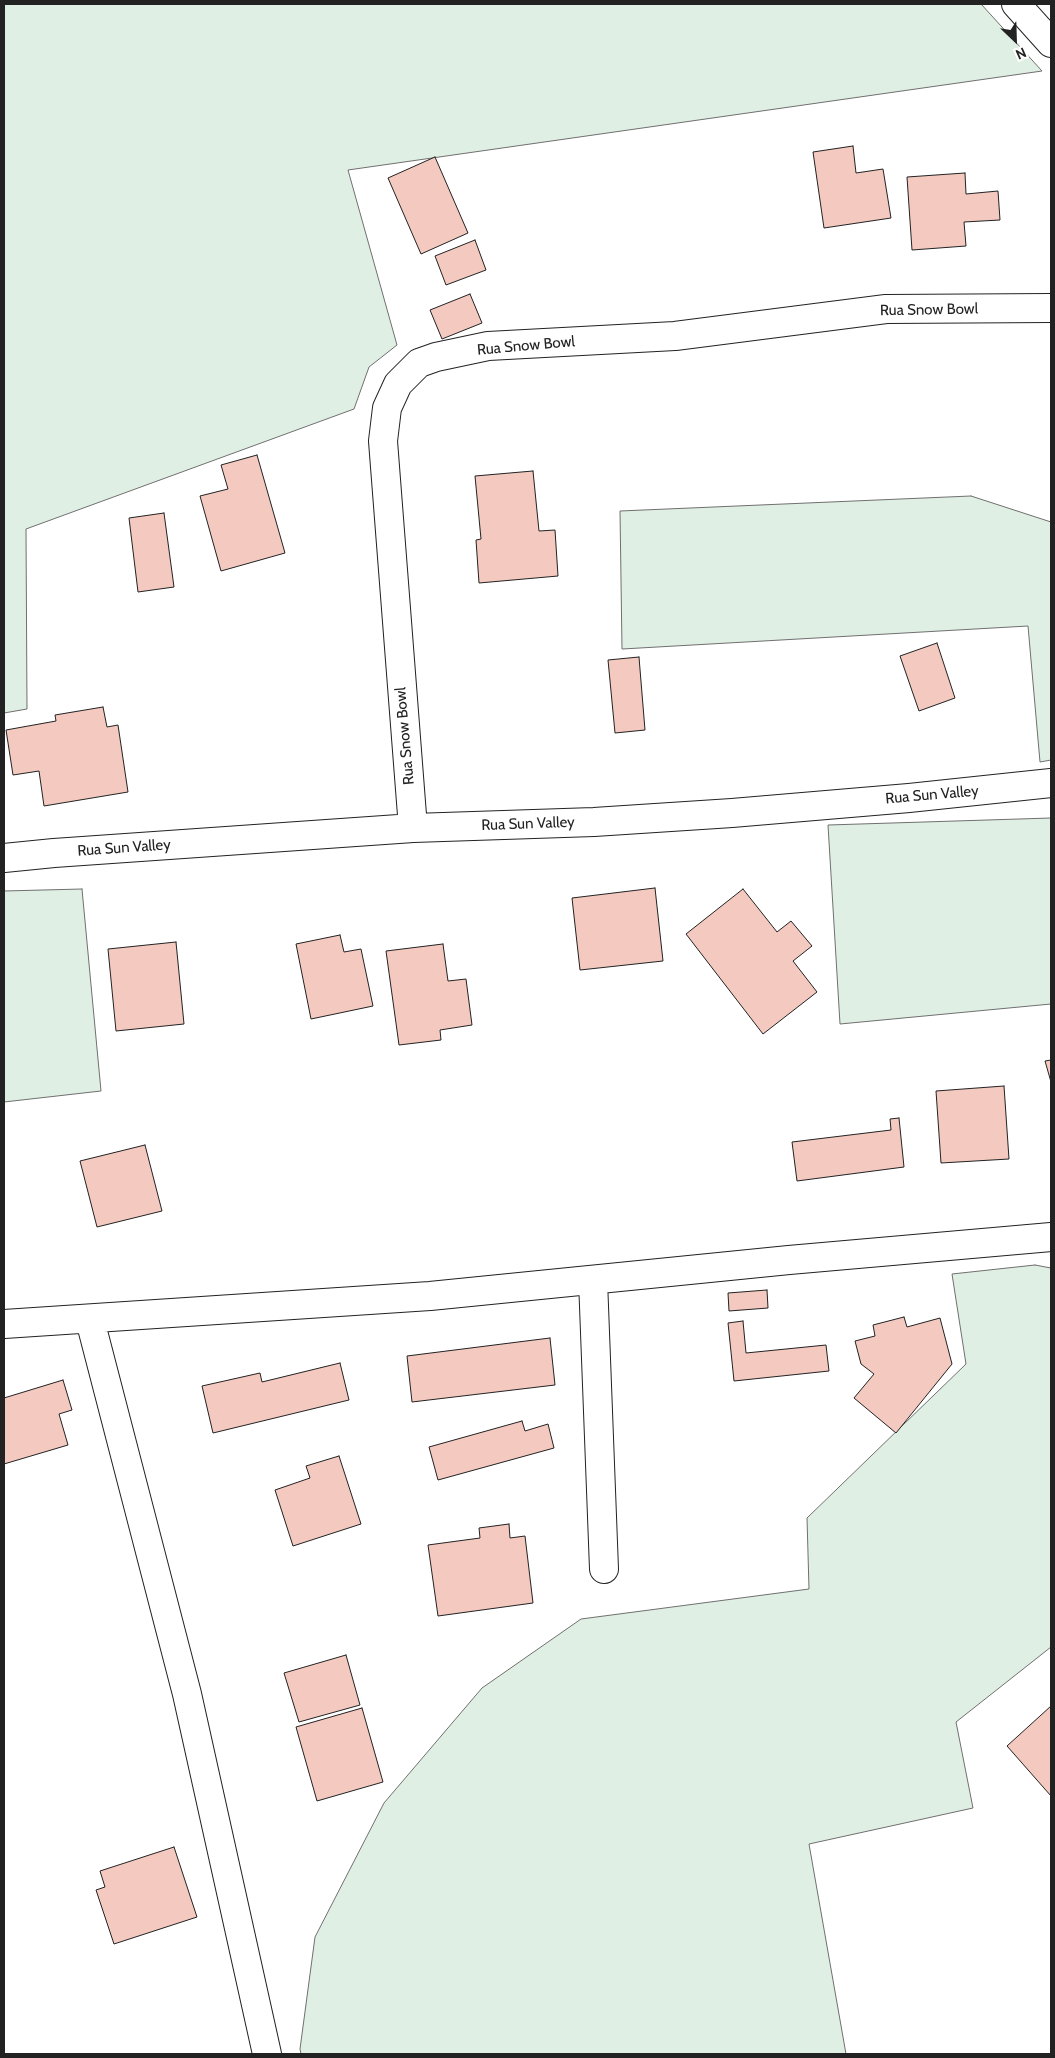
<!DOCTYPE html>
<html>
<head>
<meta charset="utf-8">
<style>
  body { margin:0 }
  #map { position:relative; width:1055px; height:2058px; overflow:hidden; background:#fff; font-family:Cabin,sans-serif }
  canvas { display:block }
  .frame { position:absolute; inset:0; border:5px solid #222; pointer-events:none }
  .north { position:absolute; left:990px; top:15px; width:50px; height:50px; -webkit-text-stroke:4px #fff; paint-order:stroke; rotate:156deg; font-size:14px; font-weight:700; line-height:20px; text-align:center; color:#222 }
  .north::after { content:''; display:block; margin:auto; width:18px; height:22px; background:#222; clip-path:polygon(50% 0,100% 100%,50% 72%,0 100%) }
</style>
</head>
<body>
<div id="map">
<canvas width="1055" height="2058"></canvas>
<div class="frame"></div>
<div class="north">N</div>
</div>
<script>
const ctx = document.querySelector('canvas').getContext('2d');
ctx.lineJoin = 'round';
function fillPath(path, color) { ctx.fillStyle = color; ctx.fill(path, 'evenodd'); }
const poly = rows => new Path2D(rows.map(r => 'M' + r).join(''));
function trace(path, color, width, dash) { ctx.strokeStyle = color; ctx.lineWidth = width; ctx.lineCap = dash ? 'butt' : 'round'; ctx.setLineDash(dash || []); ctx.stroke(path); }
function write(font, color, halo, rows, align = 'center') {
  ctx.font = font + ' Cabin,sans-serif'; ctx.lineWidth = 4; ctx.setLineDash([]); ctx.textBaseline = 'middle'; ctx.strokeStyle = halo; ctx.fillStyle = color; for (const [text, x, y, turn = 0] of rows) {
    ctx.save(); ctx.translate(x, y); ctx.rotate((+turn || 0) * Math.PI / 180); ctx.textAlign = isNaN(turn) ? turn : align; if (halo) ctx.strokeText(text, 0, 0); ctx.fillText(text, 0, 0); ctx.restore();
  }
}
const green = poly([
  [4,4,981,4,1042,71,348,170,397,345,369,367,354,409,26,529,27,709,4,713,4,4],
  [971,496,1051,522,1051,760,1040,762,1028,626,622,649,620,511,971,496],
  [1051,818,1051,1004,840,1024,828,825,1051,818],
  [82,889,101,1091,4,1102,4,891,82,889],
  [1035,1265,1051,1268,1051,1647,956,1722,973,1808,809,1844,846,2054,301,2054,300,2049,315,1937,384,1803,482,1688,581,1619,809,1589,807,1518,966,1364,952,1274,1035,1265]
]);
fillPath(green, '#e0efe3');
trace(green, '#6f6f6f', 1);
const building = poly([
  [853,146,856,173,883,169,891,218,824,228,813,152,853,146],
  [435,157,468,233,421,254,388,178,435,157],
  [965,173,966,194,998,191,1000,220,964,222,966,246,912,250,907,177,965,173],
  [475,240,486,270,446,285,435,256,475,240],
  [470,294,482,323,442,339,430,310,470,294],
  [257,455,285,553,221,571,200,496,228,489,221,465,257,455],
  [533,471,539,531,555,530,558,576,479,583,476,540,481,539,475,476,533,471],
  [164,513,174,587,138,592,129,518,164,513],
  [937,643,955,698,919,711,900,656,937,643],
  [639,657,645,730,615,733,608,660,639,657],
  [103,707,107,727,118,725,128,792,44,806,39,771,13,775,6,730,56,721,55,715,103,707],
  [655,888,663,961,580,970,572,898,655,888],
  [743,889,777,932,791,921,812,946,793,961,817,992,763,1034,686,934,743,889],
  [340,935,344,952,361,949,373,1006,311,1019,296,944,340,935],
  [176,942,184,1024,116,1031,108,949,176,942],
  [443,944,448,981,466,979,472,1025,440,1030,441,1040,399,1045,386,951,443,944],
  [1051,1060,1051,1082,1045,1061,1051,1060],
  [1004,1086,1009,1159,941,1163,936,1091,1004,1086],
  [899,1118,904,1167,797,1181,792,1142,891,1130,890,1119,899,1118],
  [145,1145,162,1211,97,1227,80,1161,145,1145],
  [767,1290,768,1308,729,1311,728,1293,767,1290],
  [904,1317,907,1327,940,1318,952,1364,896,1433,854,1398,874,1374,861,1364,855,1341,875,1336,873,1325,904,1317],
  [743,1321,746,1353,826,1345,829,1371,734,1381,728,1323,743,1321],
  [550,1338,555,1385,412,1402,407,1356,550,1338],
  [340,1363,349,1400,213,1433,202,1386,260,1373,262,1382,340,1363],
  [63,1380,72,1410,59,1414,68,1445,4,1464,4,1398,63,1380],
  [522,1421,525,1431,548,1424,554,1448,438,1480,429,1447,522,1421],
  [339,1456,361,1524,293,1546,275,1490,310,1478,306,1466,339,1456],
  [509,1524,510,1538,525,1536,533,1603,438,1616,428,1545,480,1538,479,1528,509,1524],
  [346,1655,360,1705,299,1722,284,1673,346,1655],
  [1051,1706,1051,1796,1007,1746,1051,1706],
  [362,1708,383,1782,317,1801,296,1727,362,1708],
  [174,1847,197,1917,114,1944,96,1890,105,1887,100,1871,174,1847]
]);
fillPath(building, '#f3c9c0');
trace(building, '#222', 1);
const minor = poly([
  [1016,4,1051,43],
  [413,828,383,441,387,408,398,384,419,363,436,357,488,346,675,336,886,309,1051,308],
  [4,858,54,853,413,828,594,822,732,813,909,798,1051,783],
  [593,1280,604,1569],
  [90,1320,187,1694,267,2054],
  [4,1324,430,1296,789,1260,1051,1237]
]);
trace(minor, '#222', 30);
trace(minor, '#fff', 28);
write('15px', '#222', '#fff', [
  ["Rua Snow Bowl",929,310,-1],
  ["Rua Snow Bowl",526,346,-5],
  ["Rua Snow Bowl",405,736,-95],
  ["Rua Sun Valley",932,795,-5],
  ["Rua Sun Valley",528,824,-2],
  ["Rua Sun Valley",124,848,-4]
]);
</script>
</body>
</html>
